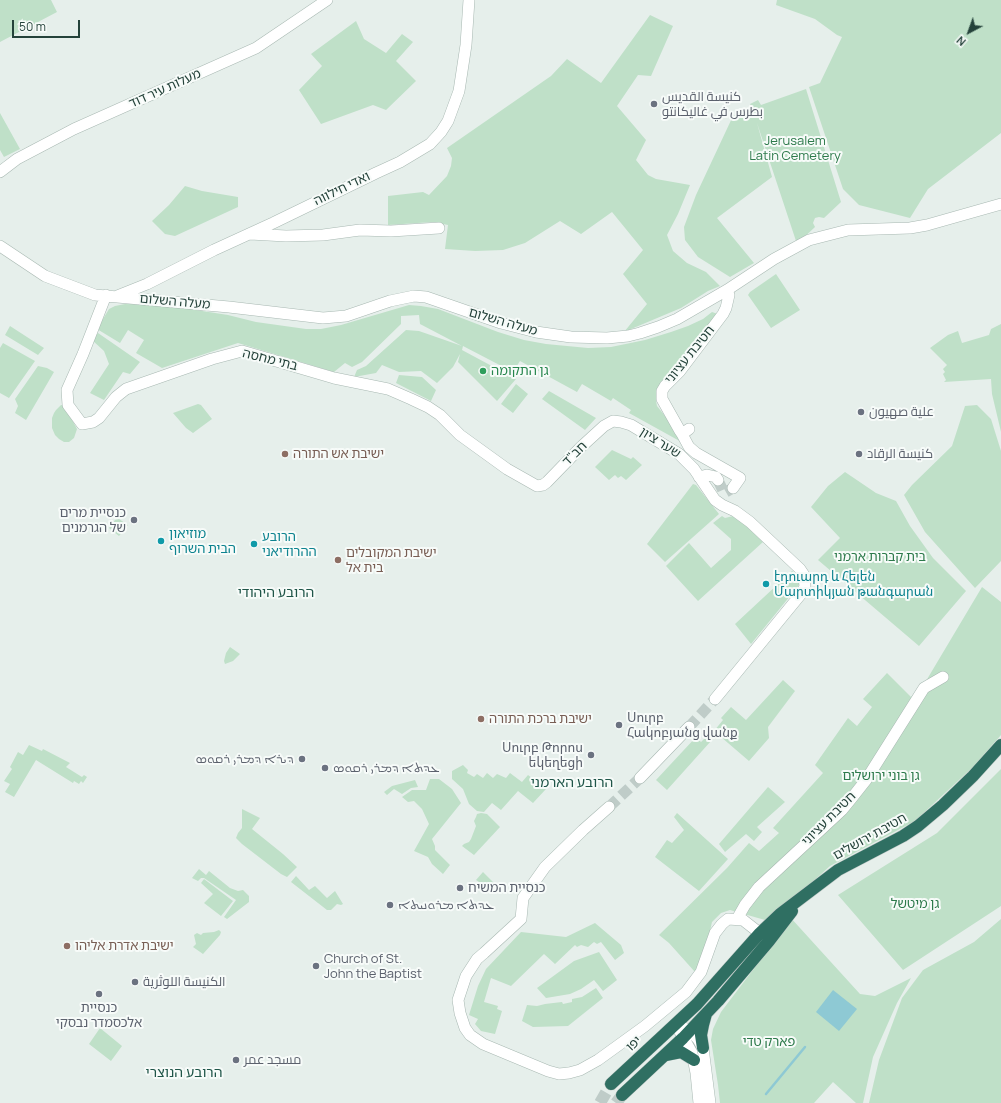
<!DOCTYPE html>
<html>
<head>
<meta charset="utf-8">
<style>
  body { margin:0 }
  #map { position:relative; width:1001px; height:1103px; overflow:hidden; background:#e6efeb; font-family:Manrope,sans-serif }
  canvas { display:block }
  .north { position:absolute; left:949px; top:12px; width:40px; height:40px; -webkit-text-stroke:3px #f7fbf9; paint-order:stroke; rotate:221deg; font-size:11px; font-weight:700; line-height:16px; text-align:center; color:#24423a }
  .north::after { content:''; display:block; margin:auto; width:14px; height:18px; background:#24423a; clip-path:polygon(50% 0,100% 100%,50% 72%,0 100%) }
  .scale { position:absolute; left:12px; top:20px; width:68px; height:18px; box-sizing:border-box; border:2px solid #24423a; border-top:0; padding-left:5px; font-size:12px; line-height:14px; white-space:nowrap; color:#24423a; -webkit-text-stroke:3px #f7fbf9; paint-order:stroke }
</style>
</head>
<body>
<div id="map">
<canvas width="1001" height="1103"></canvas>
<div class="north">N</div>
<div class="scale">50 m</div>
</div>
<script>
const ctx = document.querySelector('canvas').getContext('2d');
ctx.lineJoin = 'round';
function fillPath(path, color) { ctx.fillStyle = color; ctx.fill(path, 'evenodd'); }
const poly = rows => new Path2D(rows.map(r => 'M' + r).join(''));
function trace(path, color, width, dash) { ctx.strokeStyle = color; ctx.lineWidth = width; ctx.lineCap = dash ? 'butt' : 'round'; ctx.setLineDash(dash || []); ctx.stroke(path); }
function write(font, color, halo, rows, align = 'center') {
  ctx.font = font + ' Manrope,Cairo,"Noto Sans Armenian","Noto Sans Hebrew","Noto Sans Syriac",sans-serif'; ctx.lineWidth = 4; ctx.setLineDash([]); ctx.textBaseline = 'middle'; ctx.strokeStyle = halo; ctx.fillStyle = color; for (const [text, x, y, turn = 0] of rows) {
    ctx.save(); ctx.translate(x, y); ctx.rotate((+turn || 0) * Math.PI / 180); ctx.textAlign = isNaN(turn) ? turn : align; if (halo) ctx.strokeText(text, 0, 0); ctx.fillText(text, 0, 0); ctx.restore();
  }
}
fillPath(poly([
  [0,0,51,0,57,12,0,42],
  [777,0,1001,0,1001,133,928,189,910,218,859,205,843,189,809,87,820,83,842,37,837,35,815,19,776,5],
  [650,15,673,26,651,76,638,75,617,106,646,140,636,160,648,175,656,179,690,185,678,214,667,235,673,251,687,263,706,272,720,286,708,291,681,308,624,332,647,304,623,274,643,250,612,212,581,234,560,221,525,243,503,250,475,251,445,249,448,225,433,222,388,225,388,196,423,192,429,195,447,176,451,166,452,158,447,148,551,76,567,59,601,83],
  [356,21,364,39,386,53,402,34,413,42,396,61,416,81,386,110,373,105,321,124,299,90,322,66,311,54],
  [806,89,841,202,824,218,819,217,815,218,813,223,815,227,797,244,757,123,772,177,717,218,754,263,730,277,698,257,685,240,684,227,696,195,733,116,753,109,750,104,758,100,761,105],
  [0,113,20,149,4,157,0,150],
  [185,186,202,191,238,197,238,207,175,236,165,234,152,221,169,205],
  [776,274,800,310,771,328,748,295,750,292],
  [125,304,170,305,196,310,228,315,256,322,306,329,321,329,341,325,409,305,421,306,438,309,498,332,524,340,546,344,588,348,611,347,645,340,671,332,688,326,703,319,712,312,718,314,658,388,656,394,656,401,657,406,677,431,685,444,629,413,631,410,613,398,611,401,582,384,577,392,520,361,513,372,463,346,462,350,516,379,497,401,458,362,460,354,453,367,437,383,421,371,399,372,382,365,376,373,354,377,357,370,366,366,406,330,419,331,462,346,420,324,419,315,401,316,401,324,362,362,352,367,345,363,334,372,238,343,162,368,136,353,144,340,128,330,120,343,97,329,109,309,115,306],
  [1001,324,1001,432,992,394,991,379,944,382,946,380,943,374,945,372,943,369,947,365,930,348,948,335,958,331,962,343,989,335,991,329],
  [10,326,44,348,38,355,5,335],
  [98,333,140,362,130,374,123,372,104,400,90,393,109,364,104,351,92,340],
  [3,343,35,361,9,398,0,393,0,348],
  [38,366,47,368,54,372,26,420,15,413,18,406,15,399],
  [399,375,422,377,436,390,431,401,396,383],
  [516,384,528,394,513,413,501,404],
  [549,391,596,418,585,430,542,399],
  [198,404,201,405,212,419,193,433,186,428,173,413],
  [61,405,64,405,77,429,74,438,69,442,64,442,59,439,55,435,52,428,52,418,54,413,56,410],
  [977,405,991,419,1001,451,1001,561,975,588,925,532,904,495,912,485,952,446,965,406],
  [612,450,631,459,633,457,642,465,626,480,621,476,618,478,615,475,609,480,595,467],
  [845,472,876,493,896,501,910,526,933,558,966,591,919,646,818,560,840,538,811,507,828,486],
  [693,484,696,485,719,514,665,562,647,544],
  [722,516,725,518,733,516,739,519,763,542,698,601,666,566,689,543,711,568,731,550,731,539,713,523],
  [119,519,128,525,119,536,109,528,115,520],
  [792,571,799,576,799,585,751,644,735,624],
  [982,587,1001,602,1001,735,974,766,915,821,830,866,807,887,765,920,730,910,721,913,712,922,706,949,695,972,669,943,659,935,727,868,749,843,759,851,779,833,773,828,823,773,815,765,848,718,857,726,872,707,863,699,887,673,911,697,926,681],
  [230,647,240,654,233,661,225,664,224,661,226,653],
  [783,680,795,691,768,727,769,738,749,761,714,731,723,720,721,718,731,707,746,720],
  [696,737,701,742,706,737,711,741,667,790,656,780],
  [29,745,42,751,43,749,70,763,66,767,82,777,84,775,87,777,83,783,81,781,79,784,74,781,73,783,36,760,14,797,5,792,10,784,4,781,12,769,10,767,18,752,23,755],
  [463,765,468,770,467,773,474,777,477,774,483,778,487,773,493,778,497,774,506,778,510,773,522,782,528,775,546,789,533,803,518,791,501,810,492,803,484,812,477,811,469,804,463,789,452,779,452,771],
  [1001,769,1001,906,903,970,838,895,937,833],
  [430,779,439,779,452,789,461,803,432,839,435,846,435,850,450,865,443,874,432,864,428,857,414,851,429,824,422,809,414,801,408,802,402,797,412,790,426,790],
  [415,780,418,787,411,788,402,794,394,789,387,795,384,792,392,786],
  [768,787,785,802,757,827,762,832,754,841,746,834,725,852,719,844],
  [242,809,260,818,252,829,283,854,297,867,287,877,281,874,242,844,236,838,238,833,242,828],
  [481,813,487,814,500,827,474,855,462,846,464,844,469,842,471,839,476,826,474,821,476,817,477,814],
  [677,813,728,859,699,891,655,857,667,840,672,843,684,830,674,817],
  [199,869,206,875,209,871,230,888,238,891,243,890,249,896,249,902,227,919,224,917,236,900,204,878,201,878,198,881,192,878],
  [483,872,494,883,489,889,486,890,482,884,476,880],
  [296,876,309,890,315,886,327,898,335,891,343,904,341,905,337,904,331,910,327,910,291,882],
  [204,879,233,901,221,916,204,903,213,894,201,883],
  [790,917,860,994,875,996,911,978,897,1003,873,1057,863,1103,856,1103,833,1082,814,1103,720,1103,718,1085,711,1040,713,1029,721,1012,765,954],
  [1001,919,1001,1103,869,1103,879,1060,902,998,923,970,974,942],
  [595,923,621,945,624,953,615,960,601,942,597,944,594,942,588,947,581,945,577,947,575,945,555,964,544,954,511,986,491,978,484,1002,498,1006,497,1009,502,1011,495,1034,481,1031,475,1024,478,1019,469,1015,478,986,486,969,521,932,566,937],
  [219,930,221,932,220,935,203,954,193,947,196,944,194,935,197,933,201,935,203,933,214,932],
  [599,952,617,980,603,991,594,980,581,989,570,994,546,998,537,988,574,961],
  [596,988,603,998,568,1026,533,1027,522,1021,527,1005,537,1006,545,1004,562,1002,563,1004,572,1002,572,999,582,997],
  [100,1028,122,1046,111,1061,89,1044]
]), '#bfe0c8');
fillPath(poly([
  [833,990,857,1009,839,1031,816,1012]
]), '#8ec9d4');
trace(poly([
  [766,1094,805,1047]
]), '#8ec9d4', 2.5);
trace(poly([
  [718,480,724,493,733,488],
  [689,727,715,699],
  [609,807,640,778]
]), '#bfccc8', 11, [11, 5.5]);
trace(poly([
  [600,1103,611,1084],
  [616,1103,622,1095]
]), '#bfccc8', 12, [12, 6]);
const minor = poly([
  [0,172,17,159,74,129,256,48,327,0],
  [250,234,286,236,323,235,360,230,391,231,439,228],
  [0,246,45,276,95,295,229,307,323,318,346,316,390,301,414,296,426,297,501,323,536,332,571,337,607,338,628,336,640,333,658,327,677,319,727,290,774,259,809,240,848,230,910,228,927,225,1001,204],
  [106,295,83,354,67,390,68,405,82,424,93,422,99,418,116,397,126,389,212,359,242,351,334,378,388,389,411,399,428,407,440,415,460,435,507,469,537,486,543,485,547,482,581,447,604,426,613,421,621,422,631,425,679,454,694,469,715,500,722,505,735,511,750,522,800,569,804,575,805,587,801,594,715,699],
  [117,296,147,284,214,250,273,223,376,173,400,162,430,144,441,132,448,121,459,91,466,45,469,0],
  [689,429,682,434,680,431,662,399,662,391,665,386,680,371,723,314,726,308,729,295,727,290],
  [682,434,689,447,696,453,740,478,733,488],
  [699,477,707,475,716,477,718,480],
  [640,778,689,727],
  [609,807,583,830,545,867,523,898,521,919,484,953,477,959,466,976,458,1000,460,1013,465,1028,470,1035,483,1044,548,1071,559,1074,569,1073,580,1070,598,1060,645,1026,686,992,701,972,715,933,722,924,728,919,743,920,766,938],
  [737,919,745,905,759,887,842,810,851,799,866,780,924,688,943,677],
  [676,1024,690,1031,698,1039,703,1048,710,1103],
  [679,1030,692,1053,696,1073,699,1103]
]);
const highway = poly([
  [703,1048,701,1035,703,1025,706,1014],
  [666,1055,681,1052,694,1060],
  [611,1084,697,1004,760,933,780,914,838,870,903,836,918,826,943,805,973,776,1001,745],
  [622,1095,683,1038,718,1001,769,941,792,911]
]);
trace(minor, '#a8b8b2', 12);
trace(highway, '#c2cac8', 13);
trace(minor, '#fff', 11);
trace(highway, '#2f6f62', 12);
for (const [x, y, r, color] of [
  [654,104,4,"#6b7280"],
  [483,371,4,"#2e9e5b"],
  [861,412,4,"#6b7280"],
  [285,454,4,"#8d6e63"],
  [859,454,4,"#6b7280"],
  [134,520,4,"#6b7280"],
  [161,541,4,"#0f9aa8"],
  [254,544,4,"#0f9aa8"],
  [338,560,4,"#8d6e63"],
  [766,584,4,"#0f9aa8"],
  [481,719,4,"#8d6e63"],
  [619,725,4,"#6b7280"],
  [591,755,4,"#6b7280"],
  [302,759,4,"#6b7280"],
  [325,768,4,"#6b7280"],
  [460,888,4,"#6b7280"],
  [390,905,4,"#6b7280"],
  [67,946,4,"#8d6e63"],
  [316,966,4,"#6b7280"],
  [135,982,4,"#6b7280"],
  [99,994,4,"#6b7280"],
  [236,1060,4,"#6b7280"]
]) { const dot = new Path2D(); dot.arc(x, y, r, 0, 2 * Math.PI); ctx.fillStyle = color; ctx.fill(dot); trace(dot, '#f7fbf9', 1.5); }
write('13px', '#24423a', '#f7fbf9', [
  ["מעלות עיר דוד",165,89,-24],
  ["ואדי חילווה",342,189,-26],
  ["מעלה השלום",175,302,5],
  ["מעלה השלום",503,322,16],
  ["חטיבת עציוני",690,355,-51],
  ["בתי מחסה",270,360,14],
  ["שער ציון",660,443,32],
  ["חב\"ד",575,454,-45],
  ["חטיבת עציוני",829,819,-45],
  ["חטיבת ירושלים",870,837,-29],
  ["יפו",634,1044,-43]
]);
write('13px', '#5b616d', '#f7fbf9', [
  ["كنيسة القديس",662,97],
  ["بطرس في غاليكانتو",662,112],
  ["علية صهيون",869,412],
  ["كنيسة الرقاد",867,454],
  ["כנסיית מרים",126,513,"right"],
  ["של הגרמנים",126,528,"right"],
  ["Սուրբ",627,718],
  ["Հակոբյանց վանք",627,733],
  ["Սուրբ Թորոս",583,748,"right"],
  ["եկեղեցի",583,763,"right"],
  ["ܕܝܪܐ ܕܡܪܝ ܪܩܘܣ",294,759,"right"],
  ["ܥܕܬܐ ܕܡܪܝ ܪܩܘܣ",333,768],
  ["כנסיית המשיח",468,888],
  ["ܥܕܬܐ ܡܪܘܢܝܬܐ",398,905],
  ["Church of St.",324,959],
  ["John the Baptist",324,974],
  ["الكنيسة اللوثرية",143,982],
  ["כנסיית",99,1008,"center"],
  ["אלכסמדר נבסקי",99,1023,"center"],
  ["مسجد عمر",244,1060]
], 'left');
write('13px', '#2d7a4b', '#f7fbf9', [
  ["Jerusalem",795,141],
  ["Latin Cemetery",795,156],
  ["בית קברות ארמני",880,557],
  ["גן בוני ירושלים",881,776],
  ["גן מיטשל",915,904],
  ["פארק טדי",769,1042]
]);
write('13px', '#27864d', '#f7fbf9', [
  ["גן התקומה",491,371]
], 'left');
write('13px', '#785e54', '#f7fbf9', [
  ["ישיבת אש התורה",293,454],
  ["ישיבת המקובלים",346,553],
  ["בית אל",346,568],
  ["ישיבת ברכת התורה",489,719],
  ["ישיבת אדרת אליהו",75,946]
], 'left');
write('13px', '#0d838f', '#f7fbf9', [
  ["מוזיאון",169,534],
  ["הבית השרוף",169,549],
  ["הרובע",262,537],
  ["ההרודיאני",262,552],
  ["էդուարդ և Հելեն",774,577],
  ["Մարտիկյան թանգարան",774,592]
], 'left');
write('14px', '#1f5548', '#f7fbf9', [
  ["הרובע היהודי",276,593],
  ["הרובע הארמני",572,783],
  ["הרובע הנוצרי",184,1073]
]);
</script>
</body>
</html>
